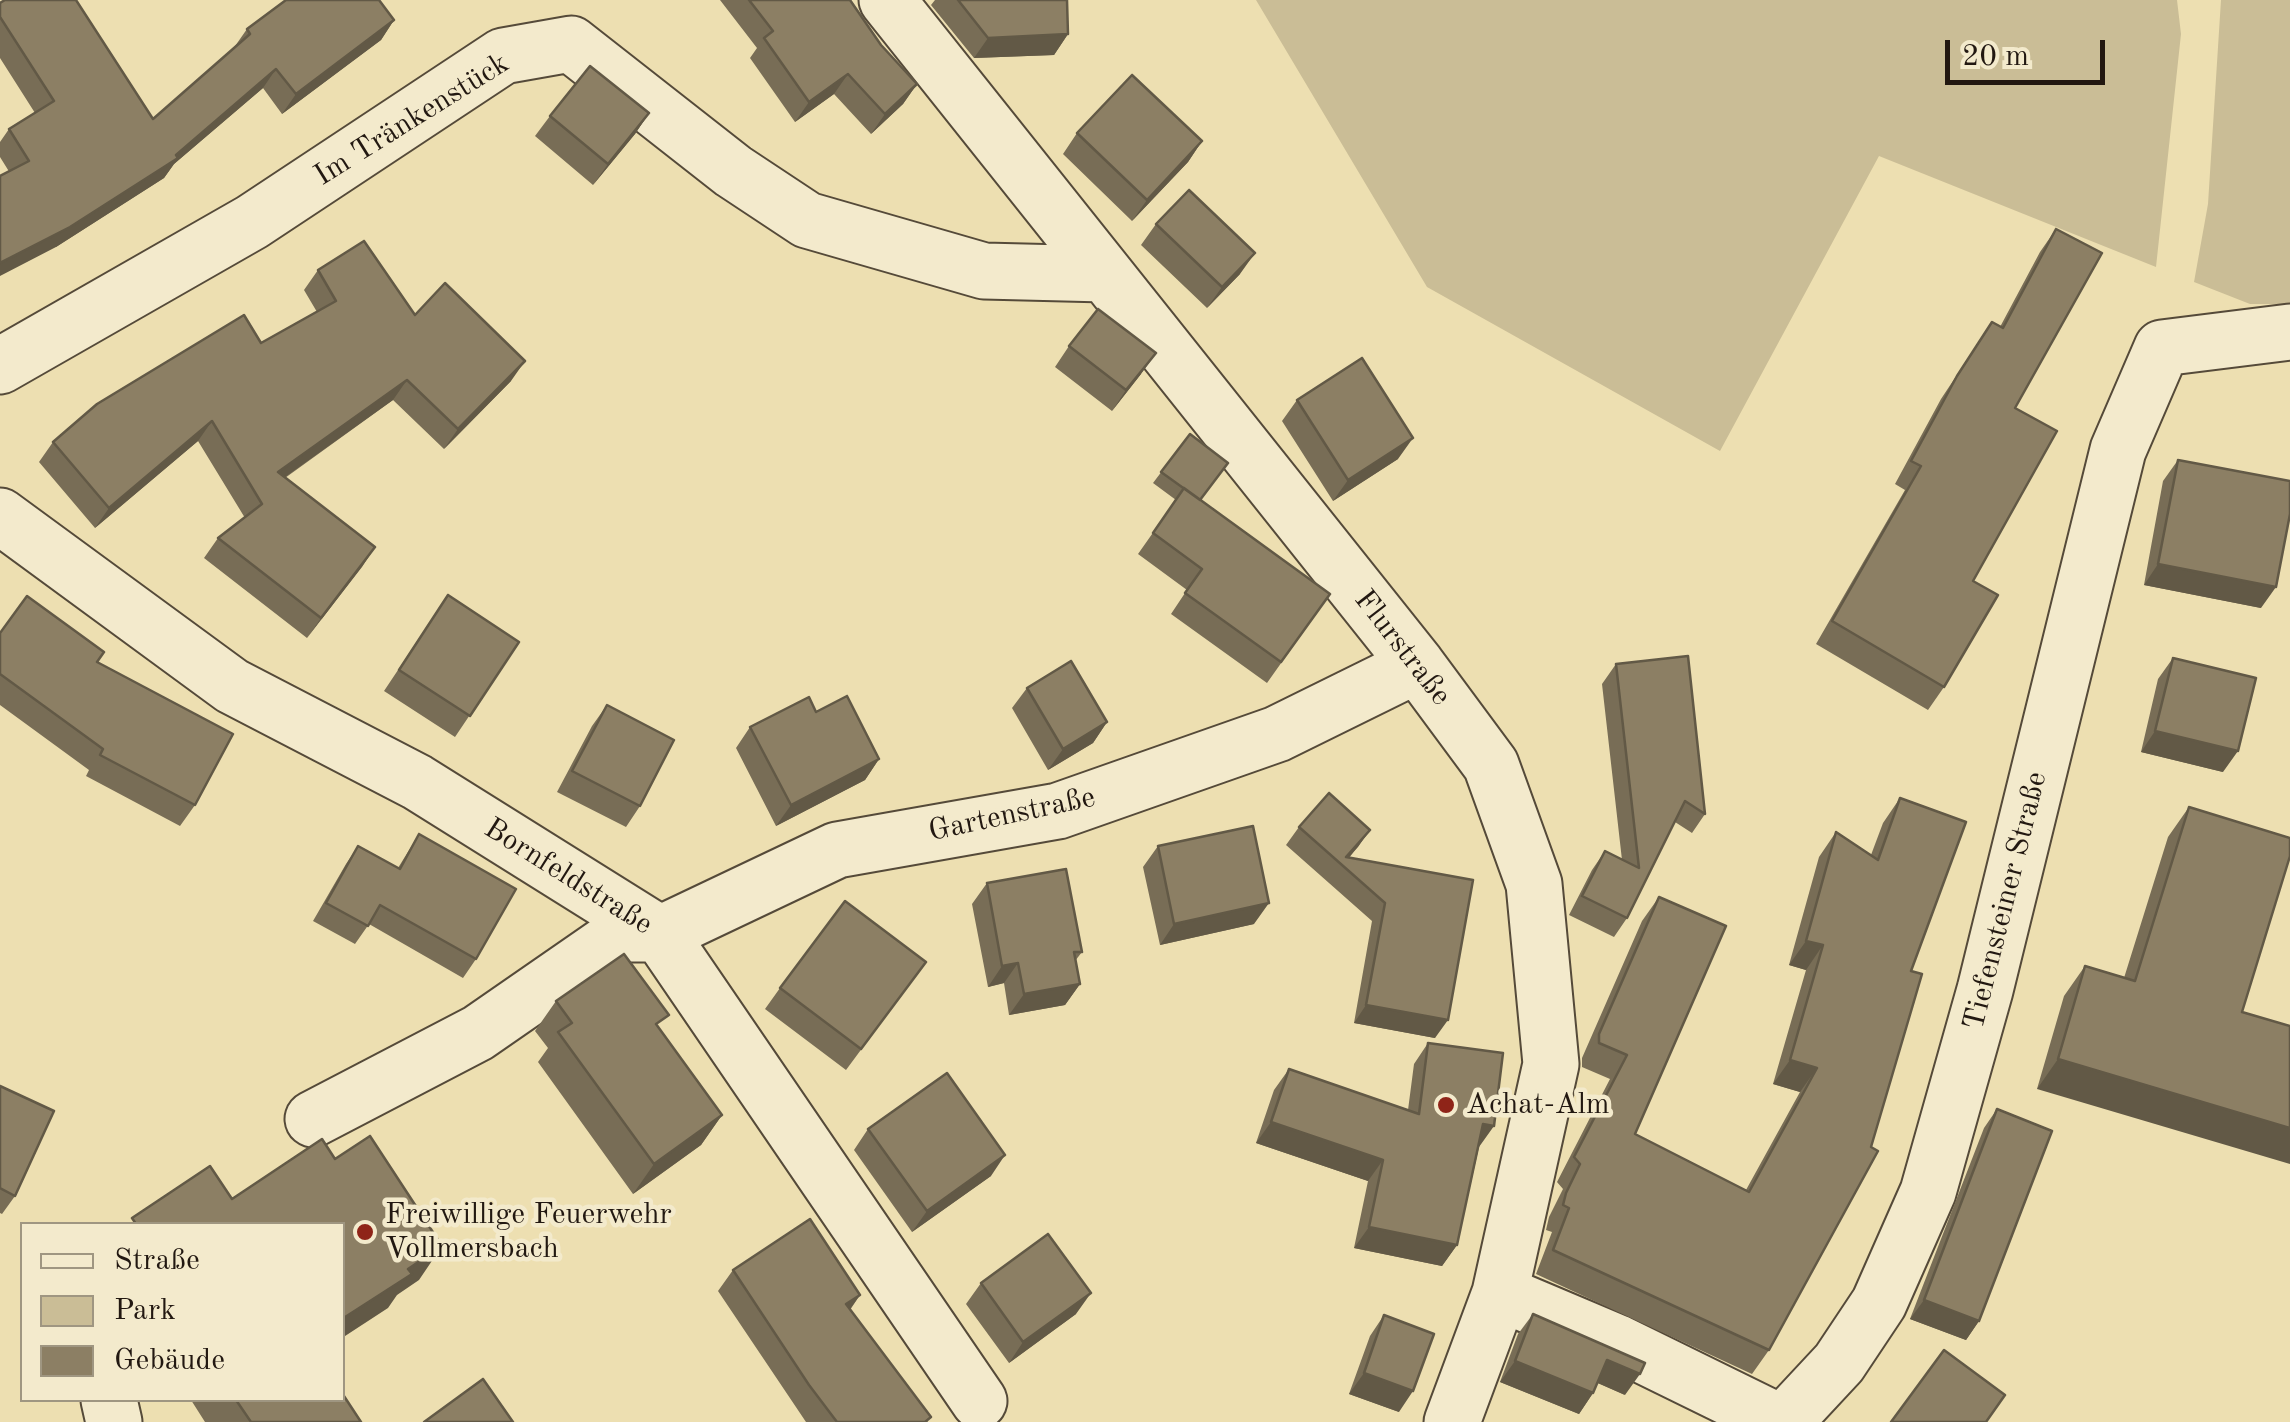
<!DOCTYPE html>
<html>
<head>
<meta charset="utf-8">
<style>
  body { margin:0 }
  #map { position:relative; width:2290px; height:1422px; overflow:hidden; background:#eddfb1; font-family:"Old Standard TT",serif }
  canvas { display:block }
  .legend { position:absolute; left:20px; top:1222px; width:325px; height:180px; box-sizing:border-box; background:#f3eacc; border:2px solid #9f9681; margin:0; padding:12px 18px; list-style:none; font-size:30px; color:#221811 }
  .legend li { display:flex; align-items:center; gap:20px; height:50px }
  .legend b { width:50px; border:2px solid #9f9681 }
  .scale { position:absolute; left:1945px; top:40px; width:160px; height:45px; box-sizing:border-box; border:5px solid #221811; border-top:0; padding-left:12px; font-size:30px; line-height:35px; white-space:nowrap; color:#221811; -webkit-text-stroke:8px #f3eacc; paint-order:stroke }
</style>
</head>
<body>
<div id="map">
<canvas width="2290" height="1422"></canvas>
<ul class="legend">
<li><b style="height:12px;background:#f3eacc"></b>Straße</li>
<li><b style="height:28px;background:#cabd96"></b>Park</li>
<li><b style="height:28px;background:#8c7f64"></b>Gebäude</li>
</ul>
<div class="scale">20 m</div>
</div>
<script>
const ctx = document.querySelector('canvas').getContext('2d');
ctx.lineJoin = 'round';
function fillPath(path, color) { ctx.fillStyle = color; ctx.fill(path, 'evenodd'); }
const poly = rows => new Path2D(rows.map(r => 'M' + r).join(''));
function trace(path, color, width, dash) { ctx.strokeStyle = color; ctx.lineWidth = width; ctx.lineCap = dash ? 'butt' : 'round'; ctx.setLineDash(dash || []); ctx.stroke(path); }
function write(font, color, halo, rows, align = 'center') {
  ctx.font = font + ' "Old Standard TT",serif'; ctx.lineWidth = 9; ctx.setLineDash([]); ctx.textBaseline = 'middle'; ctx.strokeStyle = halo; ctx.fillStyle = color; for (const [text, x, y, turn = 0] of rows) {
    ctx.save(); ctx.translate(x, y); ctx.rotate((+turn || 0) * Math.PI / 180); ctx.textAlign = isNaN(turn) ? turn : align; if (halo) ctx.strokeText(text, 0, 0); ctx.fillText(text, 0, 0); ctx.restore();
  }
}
fillPath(poly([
  [1256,0,2177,0,2181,34,2156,267,1879,156,1720,451,1427,287],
  [2221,0,2290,0,2290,304,2250,304,2194,282,2208,204]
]), '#cabd96');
const minor = poly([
  [887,0,1417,665,1491,765,1534,884,1551,1064,1500,1293,1452,1422],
  [0,366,252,222,503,56,571,44,733,171,807,220,984,271,1105,274],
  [0,516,232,686,417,782,660,934,979,1401],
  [313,1119,478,1033,621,934,660,934,837,850,1058,811,1277,734,1417,665],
  [1500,1293,1616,1342,1779,1422],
  [109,1400,114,1422],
  [1784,1422,1839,1363,1879,1303,1928,1192,1985,990,2118,450,2162,348,2290,332]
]);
trace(minor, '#554a39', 59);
trace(minor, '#f3eacc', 55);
fillPath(poly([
  [720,0,850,0,881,45,917,84,903,104,871,134,834,94,795,122,750,58,757,48],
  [935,0,1067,0,1068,34,1054,55,974,58,931,5],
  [0,3,153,119,233,49,247,29,394,20,381,40,282,114,263,88,174,164,164,178,56,247,0,157,0,142,9,129,35,113,0,58],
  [649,113,635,134,593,185,535,136,550,116],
  [1077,133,1202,141,1188,162,1132,221,1063,154],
  [1156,224,1240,274,1207,308,1141,245],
  [2056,229,1973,581,1944,687,1928,710,1816,644,1905,490,1895,484,1941,399,1992,322,2000,327,2040,252],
  [318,270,415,315,511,381,444,449,393,400,285,478,375,547,307,638,204,558,218,538,245,518,198,441,95,528,39,462,53,442,261,343,317,312,304,290],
  [1069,346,1141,374,1112,411,1055,367],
  [1297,400,1398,459,1333,501,1282,421],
  [1190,434,1200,500,1330,594,1267,683,1171,614,1187,590,1138,554,1176,500,1153,483],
  [2178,460,2261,608,2144,585,2163,481],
  [448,595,519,642,455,737,384,691],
  [0,633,98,662,195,805,180,826,86,776,89,770,0,705],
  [2173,658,2223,772,2141,752,2158,679],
  [1616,664,1705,814,1692,833,1675,822,1627,918,1614,937,1569,915,1592,870,1605,851,1622,860,1602,684],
  [1027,688,1107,722,1093,743,1048,770,1012,708],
  [607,705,640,806,626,827,557,792,592,726],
  [816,712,879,759,865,780,776,826,736,748,750,727],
  [1900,798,1769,1350,1752,1374,1536,1274,1552,1232,1546,1230,1549,1217,1563,1189,1557,1182,1610,1079,1582,1067,1582,1058,1642,921,1659,897,1635,1134,1746,1190,1800,1092,1773,1084,1806,970,1789,965,1819,857,1836,832,1871,855,1883,823],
  [2189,807,2242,1012,2037,1089,2064,996,2085,966,2124,978,2168,837],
  [1299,827,1370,830,1349,858,1473,880,1435,1038,1354,1023,1372,921,1286,845],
  [419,834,476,959,463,978,369,924,355,944,313,921,346,864,358,846,398,868],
  [1158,846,1254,924,1160,945,1143,867],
  [987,883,1082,952,1075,961,1080,984,1065,1005,1009,1015,1004,983,988,987,972,904],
  [926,962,846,1070,765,1009,780,988],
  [556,1001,722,1115,701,1145,633,1194,538,1062,548,1048,535,1031],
  [1428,1043,1479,1147,1457,1245,1442,1266,1354,1248,1368,1181,1256,1143,1274,1090,1289,1069,1408,1110,1414,1064],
  [0,1086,15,1196,2,1214,0,1213],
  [1997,1109,1979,1321,1966,1340,1910,1319,1984,1128],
  [868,1129,991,1176,912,1232,854,1150],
  [733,1270,860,1295,850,1310,928,1422,806,1422,718,1291],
  [981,1283,1076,1314,1009,1363,966,1304],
  [1533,1314,1625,1395,1598,1383,1593,1393,1579,1414,1500,1382,1518,1334],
  [1384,1315,1399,1412,1349,1394,1370,1336],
  [191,1400,342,1400,361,1422,205,1422]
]), '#786d56');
fillPath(poly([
  [394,20,381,40,282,114,296,94],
  [1068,34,1054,55,974,58,988,38],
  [276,69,263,88,174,164,164,178,56,247,0,276,0,263,176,155],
  [848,74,834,94,795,122,809,102],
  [917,84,903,104,871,134,885,114],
  [649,113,635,134,593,185,608,164],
  [1202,141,1188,162,1132,221,1147,200],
  [1255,253,1240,274,1207,308,1222,287],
  [1156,353,1141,374,1112,411,1126,390],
  [525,361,511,381,444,449,458,429],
  [407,380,393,400,264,492,278,472],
  [212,421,198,441,95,528,109,508],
  [1413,438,1398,459,1333,501,1348,480],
  [375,547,362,567,307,638,321,618],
  [2158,564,2276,587,2261,608,2144,585],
  [1107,722,1093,743,1048,770,1063,749],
  [2155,731,2238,751,2223,772,2141,752],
  [879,759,865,780,776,826,791,805],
  [1370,830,1358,847,1342,865,1346,857],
  [1269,903,1254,924,1160,945,1174,924],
  [1806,941,1823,945,1806,970,1789,965],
  [1018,963,1004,983,988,987,1002,966],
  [1080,984,1065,1005,1009,1015,1024,994],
  [1366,1005,1448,1020,1435,1038,1354,1023],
  [2058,1059,2290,1128,2290,1164,2037,1089],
  [1790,1060,1817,1068,1800,1092,1773,1084],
  [722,1115,701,1145,633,1194,654,1164],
  [1271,1122,1383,1160,1368,1181,1256,1143],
  [1483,1124,1494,1126,1479,1147,1468,1145],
  [1005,1155,991,1176,912,1232,927,1211],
  [1369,1227,1457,1245,1442,1266,1354,1248],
  [442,1246,419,1280,397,1295,388,1308,342,1338,342,1319,408,1269],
  [1091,1293,1076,1314,1009,1363,1023,1342],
  [860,1295,845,1316,846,1304],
  [1924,1300,1979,1321,1966,1340,1910,1319],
  [1607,1360,1640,1374,1625,1395,1593,1381],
  [1515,1361,1593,1393,1579,1414,1500,1382],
  [1364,1373,1413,1391,1399,1412,1349,1394]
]), '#625946');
const building = poly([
  [5,0,76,0,153,119,250,34,247,29,286,0,379,0,394,20,296,94,276,69,176,155,178,158,70,227,0,263,0,176,29,161,9,129,54,101,0,17,0,3,5,0],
  [749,0,850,0,881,45,917,84,885,114,848,74,809,102,764,38,773,31,749,0],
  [958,0,1067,0,1068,34,988,38,958,0],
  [590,66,649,113,608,164,550,116,590,66],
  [1132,75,1202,141,1147,200,1077,133,1132,75],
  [1189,190,1255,253,1222,287,1156,224,1189,190],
  [2056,229,2102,253,2015,408,2057,431,1973,581,1998,595,1944,687,1832,621,1921,466,1911,461,1957,376,1992,322,2003,328,2056,229],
  [364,241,415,315,445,283,525,361,458,429,407,380,278,472,375,547,321,618,218,538,262,504,212,421,109,508,53,442,97,404,244,315,261,343,336,301,318,270,364,241],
  [1098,309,1156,353,1126,390,1069,346,1098,309],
  [1362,358,1413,438,1348,480,1297,400,1362,358],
  [1190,434,1228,463,1200,500,1161,472,1190,434],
  [2178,460,2290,481,2290,514,2276,587,2158,564,2178,460],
  [1184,488,1330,594,1281,662,1185,593,1202,569,1153,533,1184,488],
  [448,595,519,642,470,716,399,670,448,595],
  [27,596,104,652,97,662,233,734,195,805,100,755,103,749,0,674,0,633,27,596],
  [1688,656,1705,814,1685,801,1627,918,1582,896,1605,851,1639,868,1616,664,1688,656],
  [2173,658,2256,678,2238,751,2155,731,2173,658],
  [1071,661,1107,722,1063,749,1027,688,1071,661],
  [847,696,879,759,791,805,750,727,809,697,816,712,847,696],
  [607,705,674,740,640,806,572,771,607,705],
  [1329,793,1370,830,1346,857,1473,880,1448,1020,1366,1005,1385,903,1299,827,1329,793],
  [1900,798,1966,822,1911,971,1922,974,1871,1147,1878,1151,1769,1350,1553,1250,1569,1208,1563,1205,1566,1193,1580,1164,1574,1157,1627,1055,1599,1043,1599,1034,1659,897,1726,926,1635,1134,1749,1192,1817,1068,1790,1060,1823,945,1806,941,1836,832,1878,860,1900,798],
  [2189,807,2290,838,2290,856,2242,1012,2290,1026,2290,1128,2058,1059,2085,966,2135,981,2189,807],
  [1253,826,1269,903,1174,924,1158,846,1253,826],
  [419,834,516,889,476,959,380,905,368,926,326,903,358,846,400,869,419,834],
  [1066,869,1082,952,1074,952,1080,984,1024,994,1018,963,1002,966,987,883,1066,869],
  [845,901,926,962,861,1049,780,988,845,901],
  [624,954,669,1015,656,1024,722,1115,654,1164,558,1032,572,1023,556,1001,624,954],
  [1428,1043,1503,1053,1494,1126,1483,1124,1457,1245,1369,1227,1383,1160,1271,1122,1289,1069,1419,1114,1428,1043],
  [947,1073,1005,1155,927,1211,868,1129,947,1073],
  [0,1086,54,1111,15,1196,0,1188,0,1086],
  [1997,1109,2052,1131,1979,1321,1924,1300,1997,1109],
  [370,1136,442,1246,408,1269,412,1274,342,1319,342,1224,136,1224,132,1218,210,1166,232,1199,322,1139,335,1159,370,1136],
  [810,1219,860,1295,846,1304,931,1417,925,1422,837,1422,809,1385,733,1270,810,1219],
  [1048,1234,1091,1293,1023,1342,981,1283,1048,1234],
  [1533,1314,1645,1363,1640,1374,1607,1360,1593,1393,1515,1361,1533,1314],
  [1384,1315,1434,1334,1413,1391,1364,1373,1384,1315],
  [1944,1350,2005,1395,1986,1422,1891,1422,1944,1350],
  [483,1379,513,1422,424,1422,483,1379],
  [342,1393,361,1422,251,1422,236,1400,342,1400,342,1393]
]);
fillPath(building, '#8c7f64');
trace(building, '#625946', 2.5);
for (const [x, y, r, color] of [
  [1446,1105,10,"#8f2418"],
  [365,1232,10,"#8f2418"]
]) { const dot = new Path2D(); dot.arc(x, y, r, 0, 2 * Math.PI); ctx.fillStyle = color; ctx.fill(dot); trace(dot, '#f3eacc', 4); }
write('30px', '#221811', '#f3eacc', [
  ["Im Tränkenstück",412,120,-32],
  ["Flurstraße",1402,648,52],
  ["Gartenstraße",1012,815,-12],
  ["Bornfeldstraße",568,877,32],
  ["Tiefensteiner Straße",2006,901,-76]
]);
write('30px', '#221811', '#f3eacc', [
  ["Achat-Alm",1466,1105],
  ["Freiwillige Feuerwehr",385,1215],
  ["Vollmersbach",385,1249]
], 'left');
</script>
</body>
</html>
